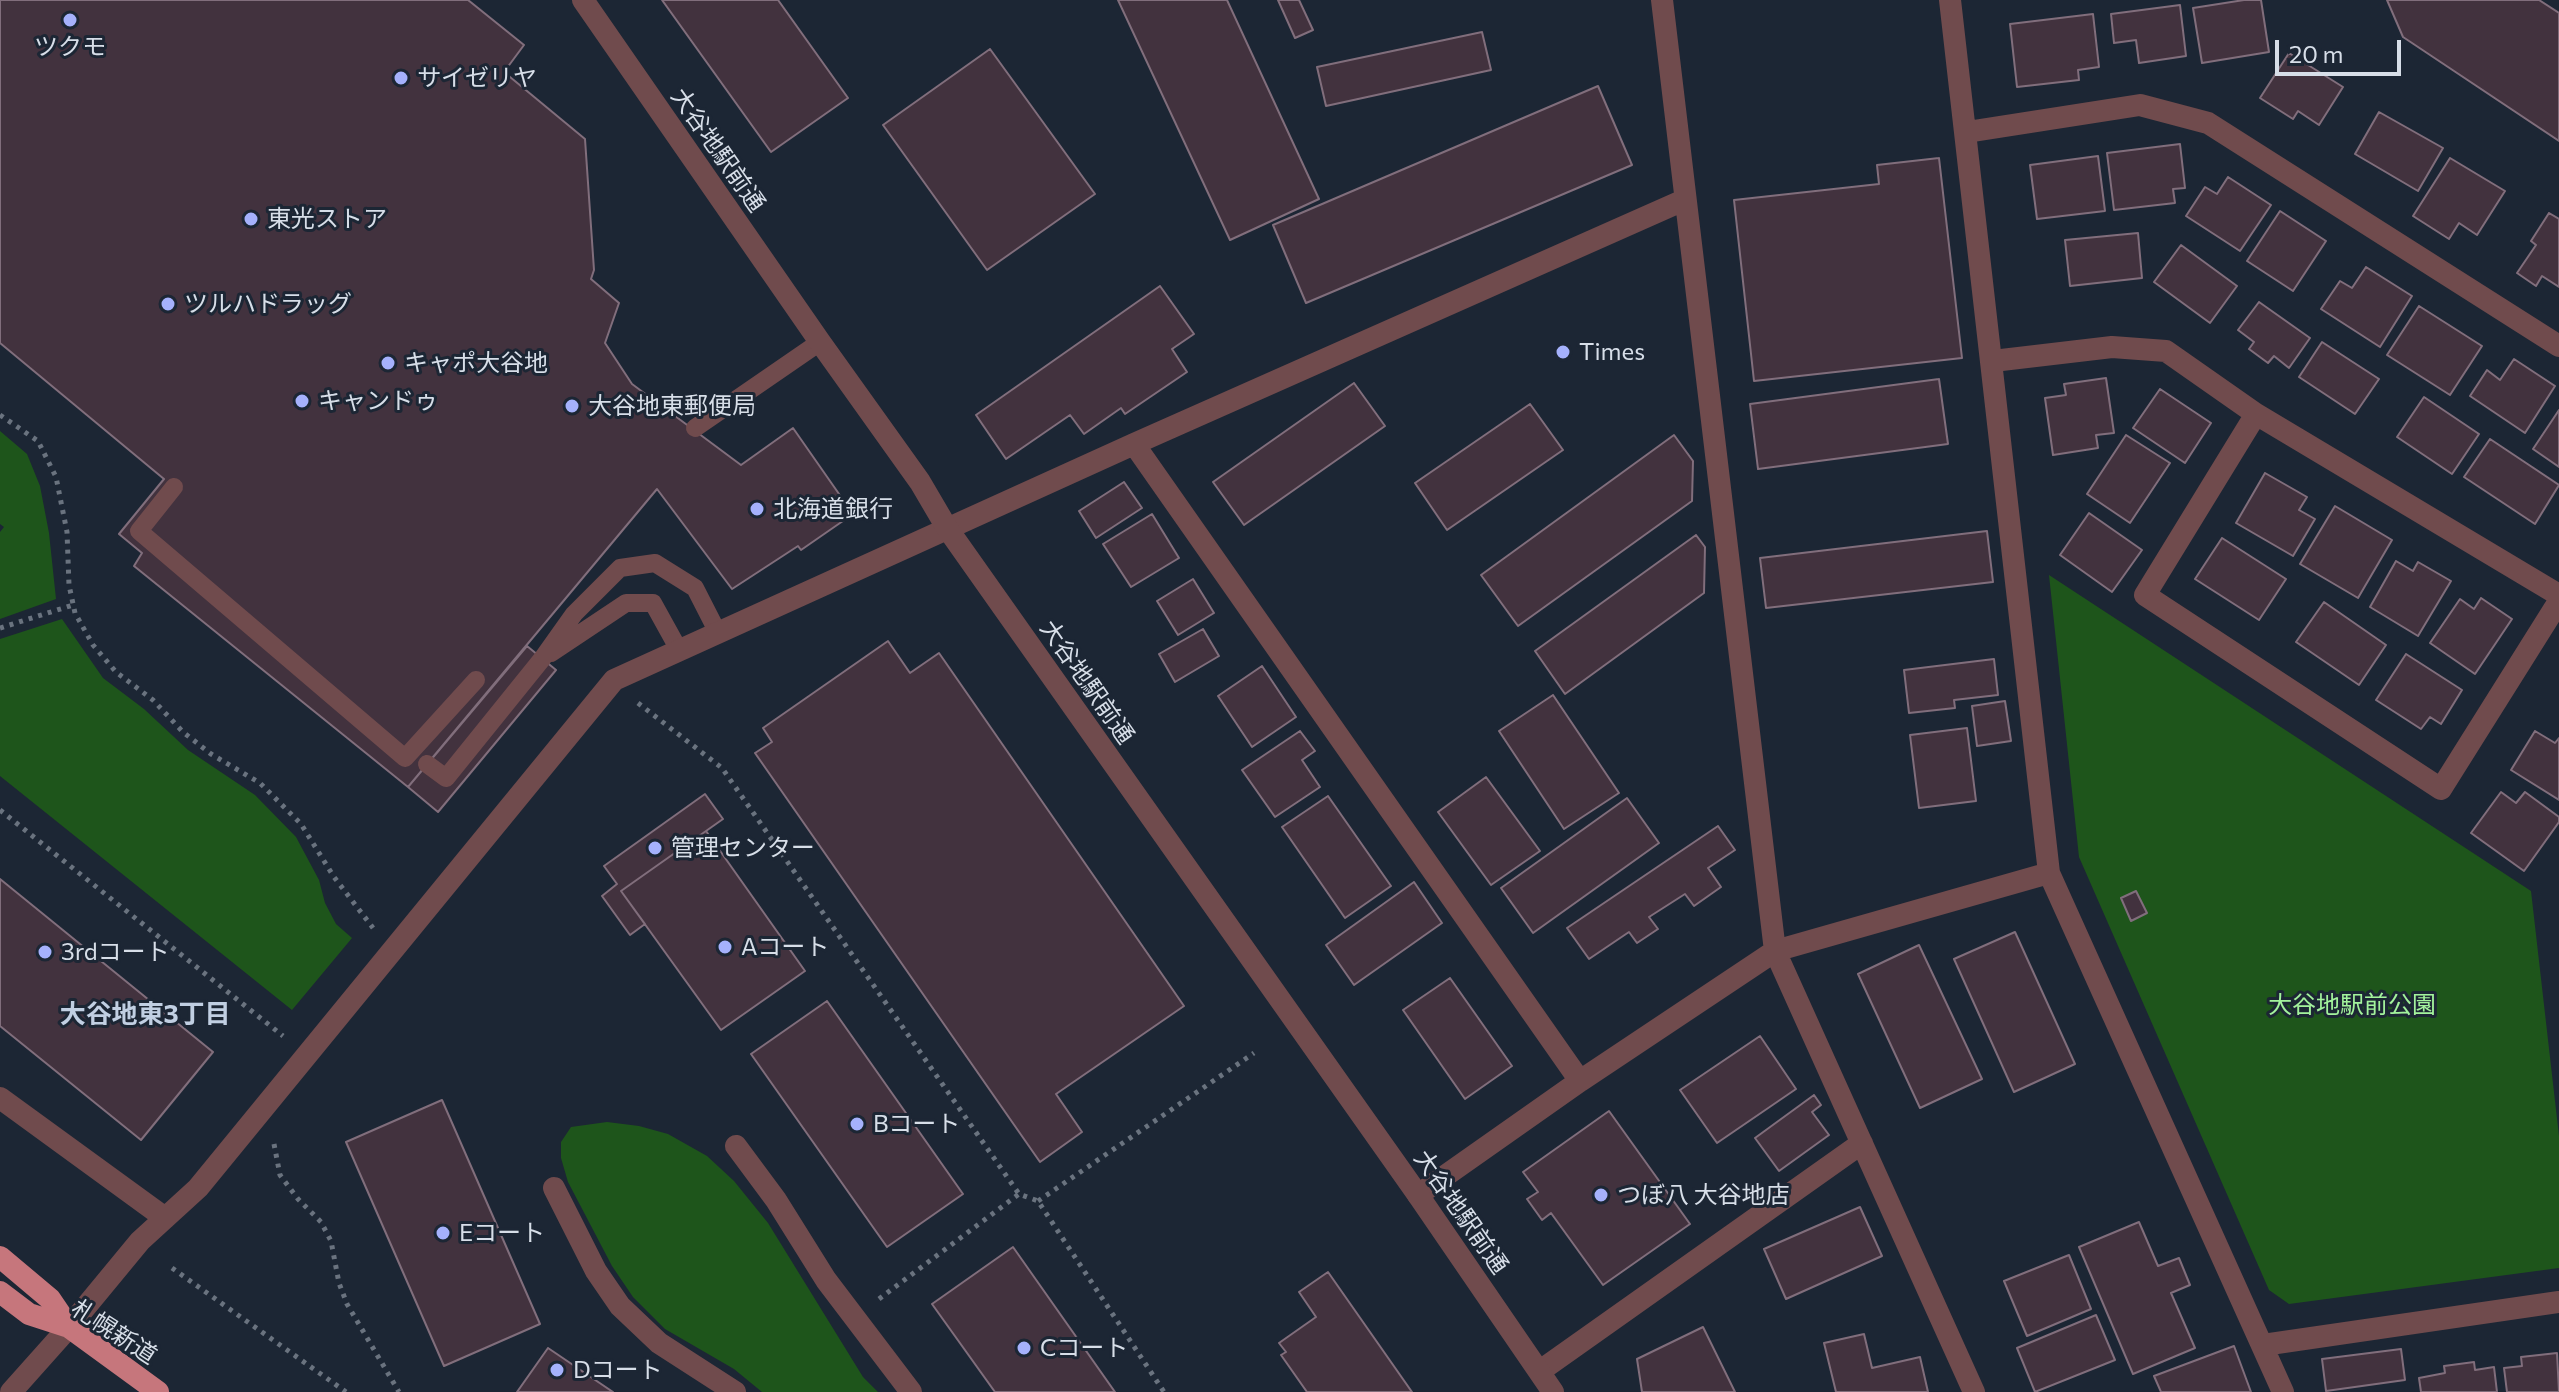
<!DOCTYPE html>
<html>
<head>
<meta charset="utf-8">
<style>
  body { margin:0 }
  #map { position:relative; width:2559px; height:1392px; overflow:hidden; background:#1c2634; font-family:Commissioner,sans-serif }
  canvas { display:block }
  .scale { position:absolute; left:2275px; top:40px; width:126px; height:36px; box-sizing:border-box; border:4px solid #d7dee8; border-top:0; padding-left:10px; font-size:24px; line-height:28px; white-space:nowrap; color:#d7dee8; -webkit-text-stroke:6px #1c2634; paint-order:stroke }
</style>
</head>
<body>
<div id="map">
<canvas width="2559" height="1392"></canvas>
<div class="scale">20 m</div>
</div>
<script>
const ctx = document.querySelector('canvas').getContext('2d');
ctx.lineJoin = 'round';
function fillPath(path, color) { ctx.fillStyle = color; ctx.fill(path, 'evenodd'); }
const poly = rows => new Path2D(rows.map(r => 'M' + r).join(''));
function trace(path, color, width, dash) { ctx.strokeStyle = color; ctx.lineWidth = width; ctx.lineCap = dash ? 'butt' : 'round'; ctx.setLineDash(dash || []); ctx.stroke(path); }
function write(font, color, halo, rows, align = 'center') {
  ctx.font = font + ' Commissioner,"Noto Sans JP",sans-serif'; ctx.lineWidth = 6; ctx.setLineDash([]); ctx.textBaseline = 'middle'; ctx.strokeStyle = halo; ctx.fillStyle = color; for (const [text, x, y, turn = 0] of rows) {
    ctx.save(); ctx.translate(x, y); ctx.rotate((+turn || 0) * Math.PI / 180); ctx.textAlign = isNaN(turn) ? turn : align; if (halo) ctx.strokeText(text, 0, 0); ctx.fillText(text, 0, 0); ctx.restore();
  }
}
fillPath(poly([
  [0,431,27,454,40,486,49,533,56,599,0,619,0,532,4,527,0,524],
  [2049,575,2531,891,2559,1136,2559,1268,2289,1304,2269,1290,2079,857],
  [62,619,103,678,144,709,188,750,255,795,296,837,319,880,325,903,336,924,352,938,292,1010,0,776,0,639],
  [607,1122,639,1126,668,1134,707,1156,734,1181,768,1223,863,1377,878,1392,762,1392,734,1369,665,1329,633,1297,612,1266,568,1182,561,1158,561,1142,571,1127]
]), '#1e551b');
const building = poly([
  [0,0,468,0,524,45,504,72,585,139,594,270,591,279,619,303,605,343,632,384,741,465,793,428,853,514,801,550,798,546,732,589,657,489,408,787,134,566,142,553,119,534,164,479,0,343,0,0],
  [662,0,778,0,848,98,771,152,662,0],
  [1118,0,1227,0,1319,199,1230,240,1118,0],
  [1278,0,1299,0,1313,30,1295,38,1278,0],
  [2244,0,2261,0,2269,52,2202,63,2193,8,2244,0],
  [2387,0,2539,0,2559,13,2559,141,2403,37,2387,0],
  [2180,5,2186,56,2139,63,2136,40,2114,43,2111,14,2180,5],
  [2093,14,2099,67,2078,70,2079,80,2017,87,2010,24,2093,14],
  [1482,32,1491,70,1326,106,1317,67,1482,32],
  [990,49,1095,194,987,270,883,125,990,49],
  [2289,53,2343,87,2319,125,2298,111,2293,119,2260,98,2289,53],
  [1598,86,1632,165,1306,303,1273,225,1598,86],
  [2379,112,2443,148,2418,191,2355,154,2379,112],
  [2180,144,2185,188,2173,189,2175,203,2114,210,2107,153,2180,144],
  [2098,156,2105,211,2037,219,2030,165,2098,156],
  [1939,158,1962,358,1754,381,1734,200,1879,184,1877,165,1939,158],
  [2450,158,2505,191,2477,235,2459,223,2449,239,2413,216,2450,158],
  [2228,177,2271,205,2240,251,2186,216,2205,187,2217,194,2228,177],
  [2280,211,2326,241,2293,291,2247,261,2280,211],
  [2549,213,2559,219,2559,287,2542,276,2536,286,2517,273,2536,245,2531,241,2549,213],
  [2138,233,2142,278,2070,286,2065,240,2138,233],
  [2181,245,2237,286,2210,323,2154,282,2181,245],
  [2366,267,2412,296,2380,347,2321,309,2340,281,2352,288,2366,267],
  [1160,286,1194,334,1172,349,1187,372,1125,414,1121,408,1084,434,1070,415,1006,459,976,415,1160,286],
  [2259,302,2310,338,2289,368,2274,356,2268,363,2249,349,2254,342,2238,330,2259,302],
  [2419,306,2482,346,2450,395,2387,355,2419,306],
  [2322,342,2379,379,2355,414,2299,377,2322,342],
  [2514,359,2555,386,2525,433,2470,396,2487,370,2500,380,2514,359],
  [2106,378,2114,433,2096,435,2098,448,2053,455,2045,398,2066,395,2064,384,2106,378],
  [1939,379,1948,444,1758,469,1750,404,1939,379],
  [1354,383,1385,426,1244,525,1213,482,1354,383],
  [2160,389,2211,423,2185,463,2133,428,2160,389],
  [2424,397,2479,434,2452,474,2397,437,2424,397],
  [1530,404,1563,450,1447,530,1415,483,1530,404],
  [2559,410,2559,467,2533,449,2559,410],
  [1674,435,1693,461,1692,501,1518,626,1481,575,1674,435],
  [2126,435,2170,463,2130,523,2087,494,2126,435],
  [2490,439,2559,485,2535,524,2464,477,2490,439],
  [2265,473,2307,497,2299,510,2315,519,2293,556,2236,523,2265,473],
  [1124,482,1142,508,1096,538,1079,511,1124,482],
  [2335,506,2392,540,2358,598,2300,564,2335,506],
  [2089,513,2142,550,2112,592,2060,555,2089,513],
  [1152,514,1179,558,1131,587,1103,544,1152,514],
  [1987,531,1993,582,1766,608,1760,558,1987,531],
  [1696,535,1705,547,1704,593,1565,694,1535,651,1696,535],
  [2222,538,2286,579,2259,620,2195,579,2222,538],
  [2396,561,2413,571,2418,562,2451,581,2418,636,2370,607,2396,561],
  [1193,579,1214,613,1178,635,1157,601,1193,579],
  [2481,598,2512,619,2475,674,2430,643,2460,599,2474,609,2481,598],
  [2324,602,2386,645,2359,685,2296,642,2324,602],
  [1203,629,1219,656,1175,682,1159,654,1203,629],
  [888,641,910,673,939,653,1184,1006,1056,1094,1082,1132,1040,1162,755,753,772,742,763,728,888,641],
  [527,646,556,670,438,812,408,787,527,646],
  [2406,654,2462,690,2441,724,2430,717,2421,729,2376,700,2406,654],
  [1994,659,1998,695,1954,700,1955,708,1909,713,1904,670,1994,659],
  [1262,666,1296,717,1252,747,1218,696,1262,666],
  [1553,695,1619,793,1564,829,1499,731,1553,695],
  [2005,701,2011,741,1977,746,1972,706,2005,701],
  [1967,728,1976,801,1919,808,1910,735,1967,728],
  [1300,731,1315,751,1302,760,1320,787,1275,817,1242,770,1300,731],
  [2535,731,2555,743,2559,738,2559,800,2511,770,2535,731],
  [1486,777,1540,851,1491,885,1438,812,1486,777],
  [2501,792,2516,803,2525,792,2559,817,2559,822,2524,871,2471,833,2501,792],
  [705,794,723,819,621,891,645,924,630,935,602,896,617,884,604,866,705,794],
  [1328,796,1391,886,1345,918,1282,827,1328,796],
  [1627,798,1659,843,1533,933,1501,888,1627,798],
  [1718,826,1735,850,1708,868,1721,887,1694,906,1685,894,1649,917,1658,929,1637,943,1629,932,1589,959,1567,928,1718,826],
  [706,831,805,971,721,1030,621,891,706,831],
  [0,879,213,1052,141,1140,0,1026,0,879],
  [1414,882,1442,923,1354,985,1326,945,1414,882],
  [2136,891,2147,913,2131,921,2121,898,2136,891],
  [2015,932,2075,1064,2014,1092,1954,959,2015,932],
  [1919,945,1982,1079,1920,1108,1858,974,1919,945],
  [1450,978,1512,1066,1465,1099,1403,1010,1450,978],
  [827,1001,963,1194,887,1247,751,1054,827,1001],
  [1760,1036,1796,1089,1717,1143,1680,1090,1760,1036],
  [1814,1095,1821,1105,1812,1112,1829,1135,1779,1171,1755,1138,1814,1095],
  [442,1100,540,1324,444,1366,346,1142,442,1100],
  [1609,1111,1690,1224,1603,1285,1551,1213,1542,1220,1527,1199,1538,1192,1523,1172,1609,1111],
  [1860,1207,1882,1256,1786,1299,1764,1249,1860,1207],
  [2139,1222,2158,1266,2179,1258,2190,1285,2171,1293,2195,1348,2133,1374,2079,1247,2139,1222],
  [1013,1247,1115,1392,995,1392,932,1304,1013,1247],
  [2069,1255,2091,1309,2027,1336,2004,1281,2069,1255],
  [1328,1272,1412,1392,1307,1392,1281,1355,1286,1352,1279,1343,1316,1317,1299,1292,1328,1272],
  [2096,1315,2115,1360,2035,1392,2017,1348,2096,1315],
  [1703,1327,1735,1392,1642,1392,1637,1359,1703,1327],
  [1864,1334,1872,1368,1920,1357,1928,1392,1836,1392,1824,1343,1864,1334],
  [2234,1346,2251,1392,2161,1392,2154,1376,2234,1346],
  [548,1348,613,1392,517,1392,548,1348],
  [2401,1349,2405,1380,2326,1391,2322,1359,2401,1349],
  [2557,1353,2559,1392,2507,1392,2504,1368,2522,1366,2521,1357,2557,1353],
  [2474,1362,2475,1370,2494,1367,2497,1392,2421,1392,2419,1378,2445,1373,2444,1366,2474,1362]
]);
fillPath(building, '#42323e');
trace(building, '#816e7c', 2);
trace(poly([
  [0,415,38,441,56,477,67,532,69,585,75,613,93,645,116,672,153,700,183,732,211,754,260,783,301,824,334,877,373,928],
  [0,628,73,605],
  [638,703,722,768,1019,1194,1038,1201,1164,1392],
  [0,810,283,1036],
  [274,1144,280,1175,298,1199,321,1222,331,1241,339,1283,347,1304,399,1392],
  [1038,1201,1254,1053],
  [172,1268,346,1392],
  [879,1299,1019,1194]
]), '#6a737f', 5, [4, 6]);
trace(poly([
  [695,428,820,342],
  [174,487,139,531,405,758,476,680],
  [551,653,626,603,653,603,679,650],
  [427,764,446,778,542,659,574,614,620,568,655,563,695,588,718,633]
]), '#704b4d', 18);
trace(poly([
  [736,1146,776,1200,826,1280,911,1392],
  [554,1188,596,1271,620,1306,659,1343,735,1392]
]), '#704b4d', 22);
trace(poly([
  [1662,0,1775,951,1974,1392],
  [1950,0,2049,873,2283,1392],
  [1967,132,2140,105,2208,123,2559,346],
  [1993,361,2112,347,2166,351,2256,414,2559,595],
  [2256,414,2145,595,2441,789,2559,601],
  [1134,444,1580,1081],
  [0,1098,165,1218],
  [1418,1195,1580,1081,1775,951,2049,873],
  [2263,1345,2559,1302],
  [1540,1371,1862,1143],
  [11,1392,69,1327,140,1241,198,1188,614,680,1134,444,1684,200]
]), '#704b4d', 22);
trace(poly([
  [583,0,820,342,920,482,947,528,1418,1195,1553,1392]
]), '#704b4d', 22);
trace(poly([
  [0,1257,50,1299,69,1327],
  [0,1292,29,1314,69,1327,158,1392]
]), '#c6767c', 22);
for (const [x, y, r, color] of [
  [70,20,8,"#a5b1fc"],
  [401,78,8,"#a5b1fc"],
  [251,219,8,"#a5b1fc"],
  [168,304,8,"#a5b1fc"],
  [1563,352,8,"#a5b1fc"],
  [388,363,8,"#a5b1fc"],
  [302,401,8,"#a5b1fc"],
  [572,406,8,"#a5b1fc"],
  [757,509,8,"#a5b1fc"],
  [655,848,8,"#a5b1fc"],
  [725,947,8,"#a5b1fc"],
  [45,952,8,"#a5b1fc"],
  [857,1124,8,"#a5b1fc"],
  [1601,1195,8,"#a5b1fc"],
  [443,1233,8,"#a5b1fc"],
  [1024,1348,8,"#a5b1fc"],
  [557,1370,8,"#a5b1fc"]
]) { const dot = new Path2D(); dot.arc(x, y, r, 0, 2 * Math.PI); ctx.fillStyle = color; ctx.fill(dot); trace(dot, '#1c2634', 3); }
write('24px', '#d7dee8', '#1c2634', [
  ["ツクモ",70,47,"center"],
  ["サイゼリヤ",417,78],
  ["東光ストア",267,219],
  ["ツルハドラッグ",184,304],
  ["Times",1579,352],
  ["キャポ大谷地",404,363],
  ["キャンドゥ",318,401],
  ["大谷地東郵便局",588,406],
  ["北海道銀行",773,509],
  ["管理センター",671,848],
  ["Aコート",741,947],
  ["3rdコート",61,952],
  ["Bコート",873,1124],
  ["つぼ八 大谷地店",1617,1195],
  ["Eコート",459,1233],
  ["Cコート",1040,1348],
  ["Dコート",573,1370]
], 'left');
write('24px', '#d7dee8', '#1c2634', [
  ["大谷地駅前通",718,150,55],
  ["大谷地駅前通",1087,682,55],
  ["大谷地駅前通",1461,1212,55],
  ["札幌新道",114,1332,33]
]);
write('24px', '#a3f39c', '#1c2634', [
  ["大谷地駅前公園",2352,1005]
]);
write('bold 26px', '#c1cfe2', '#1c2634', [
  ["大谷地東3丁目",145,1014]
]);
</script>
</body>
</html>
